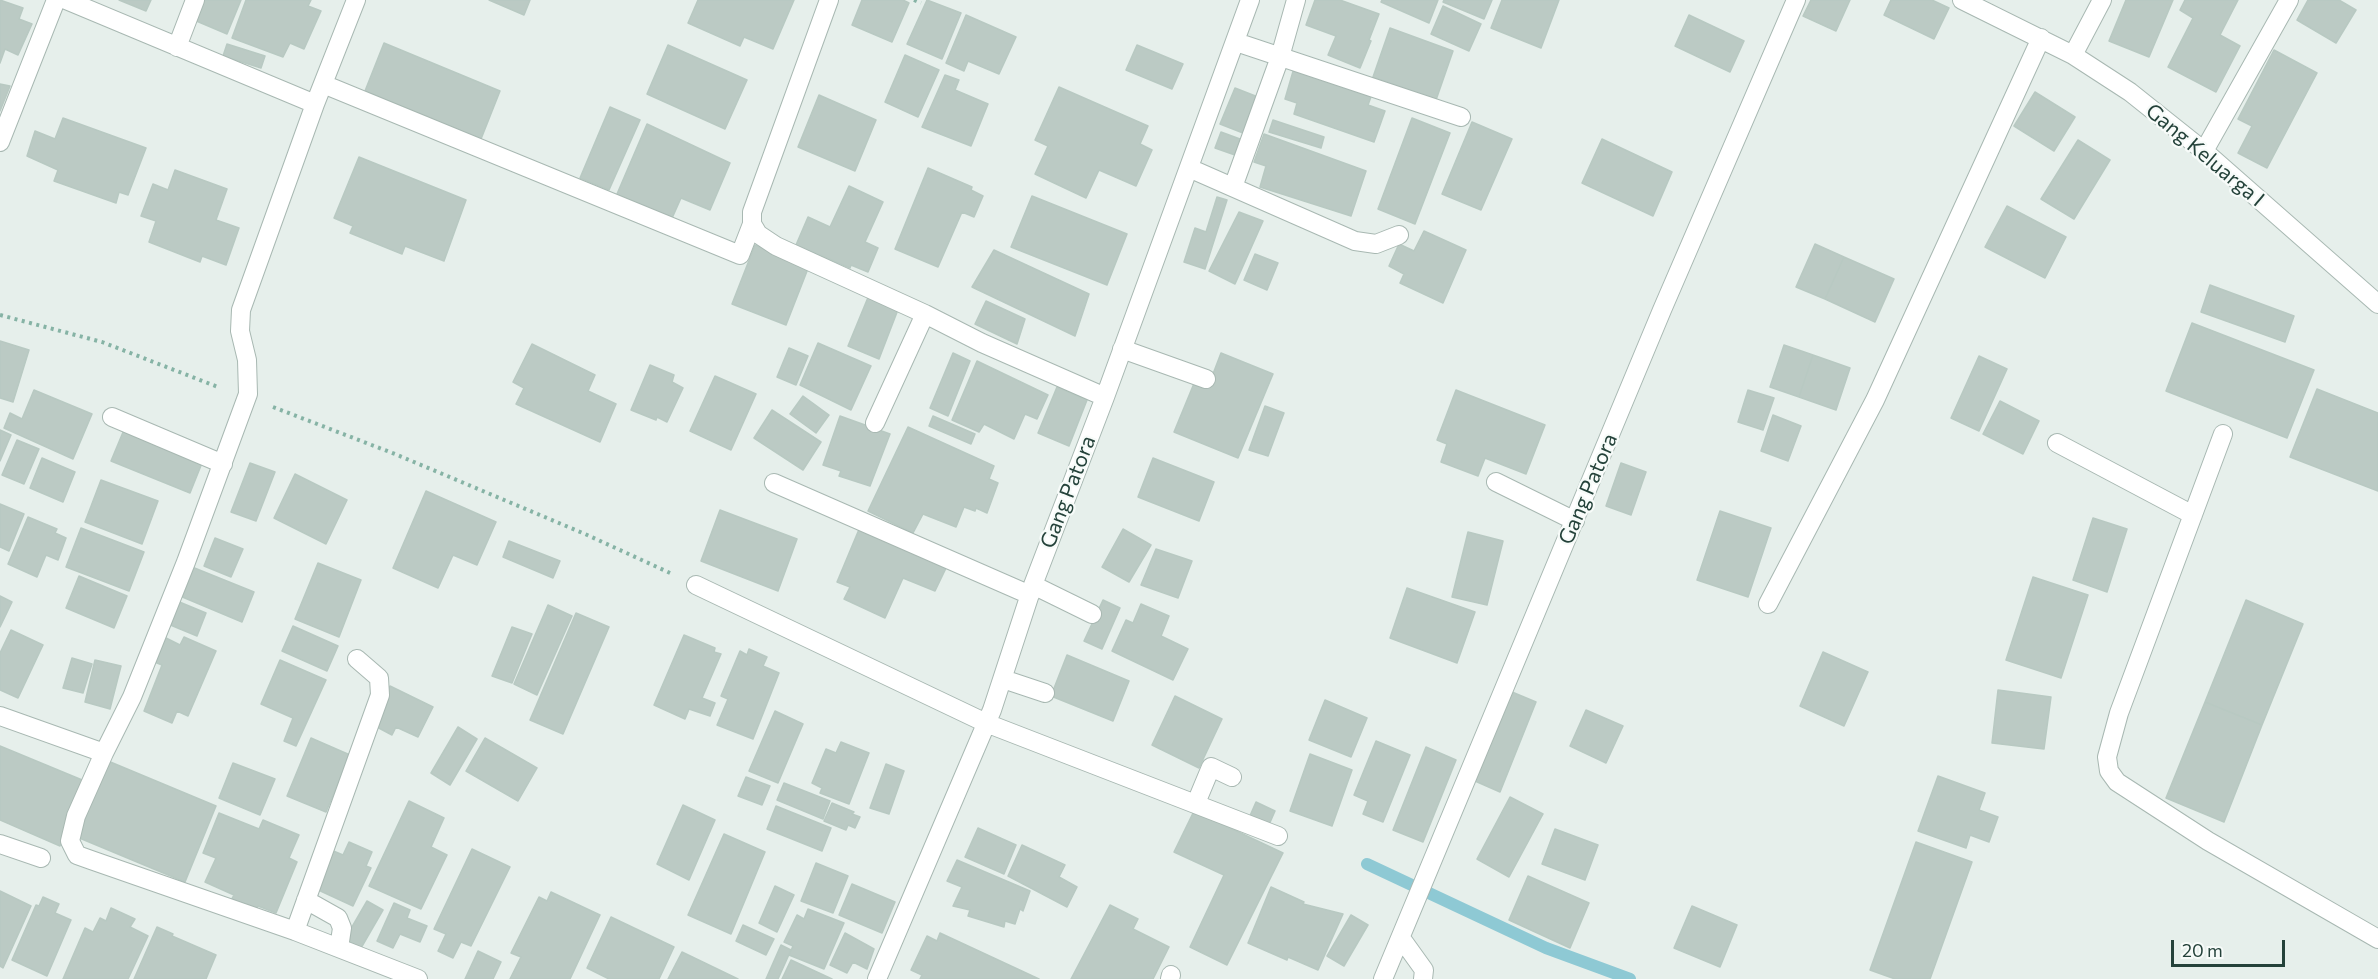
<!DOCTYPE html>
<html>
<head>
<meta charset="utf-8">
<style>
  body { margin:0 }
  #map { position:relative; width:2378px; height:979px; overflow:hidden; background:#e6efeb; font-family:Commissioner,sans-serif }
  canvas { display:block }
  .scale { position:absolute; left:2171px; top:940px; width:114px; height:27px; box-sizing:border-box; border:3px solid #24423a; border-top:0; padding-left:8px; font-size:18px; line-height:21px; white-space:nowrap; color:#24423a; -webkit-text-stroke:4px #f7fbf9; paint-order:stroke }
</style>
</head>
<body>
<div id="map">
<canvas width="2378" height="979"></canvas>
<div class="scale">20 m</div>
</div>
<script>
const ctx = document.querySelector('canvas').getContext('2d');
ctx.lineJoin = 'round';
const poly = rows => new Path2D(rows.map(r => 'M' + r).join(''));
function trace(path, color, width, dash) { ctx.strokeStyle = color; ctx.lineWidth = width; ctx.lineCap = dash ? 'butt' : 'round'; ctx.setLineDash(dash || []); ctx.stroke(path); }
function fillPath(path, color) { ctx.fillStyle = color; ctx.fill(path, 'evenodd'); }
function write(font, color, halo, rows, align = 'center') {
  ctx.font = font + ' Commissioner,sans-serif'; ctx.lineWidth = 4.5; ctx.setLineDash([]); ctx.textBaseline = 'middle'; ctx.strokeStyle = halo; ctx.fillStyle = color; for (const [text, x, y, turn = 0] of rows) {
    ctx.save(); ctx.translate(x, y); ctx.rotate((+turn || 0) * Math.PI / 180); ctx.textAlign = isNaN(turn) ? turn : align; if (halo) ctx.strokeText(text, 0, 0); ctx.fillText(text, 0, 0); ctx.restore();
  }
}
trace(poly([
  [1367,864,1546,948,1630,979]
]), '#8ec9d4', 12);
const building = poly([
  [0,0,23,8,19,19,32,24,18,55,5,49,0,63,0,0],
  [119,0,151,0,146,11,119,0],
  [202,0,241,0,227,34,194,20,202,0],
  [246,0,311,0,308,6,321,11,304,49,290,43,283,57,232,38,246,0],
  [489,0,530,0,524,15,489,0],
  [698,0,794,0,773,49,744,37,740,46,688,23,698,0],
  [862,0,903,0,909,3,892,42,852,25,862,0],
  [927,0,961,13,942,59,907,44,927,0],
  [1315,0,1340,0,1379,14,1369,40,1371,41,1360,68,1328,55,1336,36,1306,25,1315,0],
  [1382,0,1438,0,1429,23,1381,2,1382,0],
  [1444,0,1492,0,1484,19,1443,2,1444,0],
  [1502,0,1559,0,1541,48,1491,28,1502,0],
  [1811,0,1850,0,1836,31,1803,16,1811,0],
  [1891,0,1932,0,1949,8,1934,39,1884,15,1891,0],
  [2126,0,2173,0,2149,57,2109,41,2126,0],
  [2185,0,2238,0,2220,35,2240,46,2216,92,2168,67,2193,18,2180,10,2185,0],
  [2308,0,2339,0,2356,10,2336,43,2297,20,2308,0],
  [1443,6,1481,24,1469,51,1431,34,1443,6],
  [966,15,1016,37,999,74,968,61,964,71,946,63,966,15],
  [1689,15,1744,41,1730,72,1675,46,1689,15],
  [1390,28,1453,51,1436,100,1373,77,1390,28],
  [384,43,500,91,481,139,365,91,384,43],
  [227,44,265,56,261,68,223,56,227,44],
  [668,45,747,80,725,129,647,94,668,45],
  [1137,45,1183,64,1172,89,1126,70,1137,45],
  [2274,50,2317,73,2267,168,2238,153,2252,126,2238,119,2274,50],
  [905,55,939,70,918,117,885,102,905,55],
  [1294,68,1372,94,1368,105,1385,111,1374,142,1294,114,1297,103,1285,99,1294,68],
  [945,75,959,80,955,90,988,104,971,146,922,127,945,75],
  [0,84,10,86,0,111,0,84],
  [1059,87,1148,126,1140,144,1152,150,1136,186,1099,170,1086,198,1035,174,1048,146,1035,140,1059,87],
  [1235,88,1258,97,1243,133,1220,124,1235,88],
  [2035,92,2075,117,2054,151,2014,126,2035,92],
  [819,95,876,120,855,171,798,147,819,95],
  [610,107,640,120,609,190,580,178,610,107],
  [63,118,146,148,128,195,119,192,116,203,54,181,58,170,27,156,35,131,55,139,63,118],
  [1412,118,1450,133,1415,224,1378,209,1412,118],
  [1273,120,1324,137,1321,148,1269,132,1273,120],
  [1472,122,1512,139,1481,210,1442,194,1472,122],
  [647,124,730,163,710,210,681,198,669,225,614,201,647,124],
  [1221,132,1240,139,1235,155,1215,148,1221,132],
  [1264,134,1366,171,1351,216,1260,187,1266,166,1254,162,1264,134],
  [1602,139,1672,172,1653,216,1582,183,1602,139],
  [2078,140,2110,160,2074,219,2041,199,2078,140],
  [359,157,466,200,444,261,405,246,402,254,350,233,353,226,334,218,359,157],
  [928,168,972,187,971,190,983,196,974,217,962,212,938,267,895,249,928,168],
  [175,170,227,189,216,220,239,228,226,265,202,256,200,262,149,242,156,221,141,216,153,184,168,190,175,170],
  [849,186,883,202,865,242,878,248,868,272,851,265,850,268,796,245,808,217,830,227,849,186],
  [1032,196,1127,234,1107,285,1011,247,1032,196],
  [1217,197,1227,200,1205,269,1184,262,1195,228,1206,232,1217,197],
  [2007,206,2066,237,2045,278,1985,247,2007,206],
  [1239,212,1263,221,1235,284,1209,271,1239,212],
  [1424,231,1466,250,1443,303,1400,283,1404,274,1389,266,1399,244,1414,251,1424,231],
  [1815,244,1844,257,1825,299,1796,287,1815,244],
  [755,245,809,266,786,325,732,304,755,245],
  [994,250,1089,294,1075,336,972,287,994,250],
  [1255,254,1278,263,1267,290,1244,280,1255,254],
  [1844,257,1894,279,1875,322,1825,299,1844,257],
  [2210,285,2294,316,2285,342,2201,312,2210,285],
  [869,295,899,307,879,359,848,346,869,295],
  [986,301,1025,319,1017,344,975,324,986,301],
  [2192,323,2314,370,2287,438,2166,391,2192,323],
  [0,341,29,350,13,402,0,398,0,341],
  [818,343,871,366,851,410,800,385,818,343],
  [532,344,595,375,588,391,616,404,600,442,516,404,524,388,513,382,532,344],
  [1784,345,1813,355,1799,397,1770,387,1784,345],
  [789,348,808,356,796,385,777,377,789,348],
  [953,353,970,361,948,416,930,408,953,353],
  [1221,353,1273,374,1238,458,1174,432,1195,381,1208,387,1221,353],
  [1813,355,1850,368,1836,410,1799,397,1813,355],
  [1979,356,2007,369,1979,431,1951,418,1979,356],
  [977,361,1048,395,1037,419,1025,414,1014,439,984,424,979,432,952,420,977,361],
  [650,365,674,375,672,382,683,388,667,422,657,417,656,420,631,410,650,365],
  [715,376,756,394,731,450,690,431,715,376],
  [1057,387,1087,400,1069,446,1038,433,1057,387],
  [2317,389,2378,413,2378,491,2290,457,2317,389],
  [34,390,92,414,73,459,4,428,10,413,22,419,34,390],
  [1456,390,1545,425,1526,474,1485,458,1478,476,1441,462,1447,444,1437,440,1456,390],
  [1748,390,1774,398,1763,430,1738,422,1748,390],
  [803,396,829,415,816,433,790,414,803,396],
  [2000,401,2039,421,2023,454,1983,434,2000,401],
  [1265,406,1284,413,1268,456,1249,450,1265,406],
  [772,410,821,442,803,470,754,438,772,410],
  [1773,415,1801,426,1788,461,1761,451,1773,415],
  [840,416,890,434,870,486,839,476,841,471,823,465,840,416],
  [933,416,975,434,971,444,929,426,933,416],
  [126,425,204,458,190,493,111,461,126,425],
  [908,427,994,466,989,479,998,483,987,513,976,508,975,511,964,507,956,527,923,514,913,533,868,511,908,427],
  [0,430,11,435,0,461,0,430],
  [17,440,39,449,24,484,2,475,17,440],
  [42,458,75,472,63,502,30,488,42,458],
  [1153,458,1214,482,1199,521,1138,497,1153,458],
  [250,463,275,472,256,521,231,512,250,463],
  [1621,463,1646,472,1631,515,1606,506,1621,463],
  [295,474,347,500,326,544,274,518,295,474],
  [101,480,158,501,142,544,85,522,101,480],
  [426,491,496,522,477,565,453,555,438,588,393,568,426,491],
  [0,504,24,514,9,551,0,547,0,504],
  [720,510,797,539,778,591,701,561,720,510],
  [1720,511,1771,528,1748,597,1697,580,1720,511],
  [28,517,57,529,55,533,66,538,58,560,46,555,37,577,8,564,28,517],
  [2093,518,2127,529,2107,592,2073,580,2093,518],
  [860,527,948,564,935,591,903,578,885,618,844,599,850,587,837,582,860,527],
  [81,528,144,552,129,591,66,567,81,528],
  [1123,529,1151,545,1129,582,1102,567,1123,529],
  [1468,532,1503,541,1487,605,1452,597,1468,532],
  [215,538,243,549,231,577,204,566,215,538],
  [509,541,560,561,553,578,503,557,509,541],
  [1156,549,1192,561,1178,598,1141,585,1156,549],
  [318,563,361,580,339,637,295,619,318,563],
  [192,567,254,592,242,622,180,596,192,567],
  [79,576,127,596,114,628,66,608,79,576],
  [2033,577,2088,595,2061,678,2006,660,2033,577],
  [1407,588,1475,612,1457,663,1390,638,1407,588],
  [0,596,12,602,0,627,0,596],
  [1103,600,1120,608,1102,649,1084,641,1103,600],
  [2246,600,2303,624,2262,725,2205,702,2246,600],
  [177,601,206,613,197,636,168,624,177,601],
  [1141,604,1169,616,1161,636,1188,649,1173,680,1112,651,1126,620,1133,623,1141,604],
  [548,605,572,616,537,695,514,684,548,605],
  [576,613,609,627,563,734,530,720,576,613],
  [293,626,338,646,327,671,282,651,293,626],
  [512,627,532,634,512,683,492,676,512,627],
  [11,630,43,645,18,698,0,690,0,653,11,630],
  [684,635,715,648,714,652,721,654,702,698,715,703,710,716,689,709,685,719,654,705,684,635],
  [164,637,180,645,184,637,216,651,188,716,177,711,172,723,144,711,162,665,152,661,164,637],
  [749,649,767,657,763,666,779,673,753,739,717,725,728,699,721,696,740,651,747,655,749,649],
  [1823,652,1868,672,1844,726,1800,706,1823,652],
  [1067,655,1129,681,1113,721,1051,696,1067,655],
  [72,658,92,664,83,693,63,688,72,658],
  [95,660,121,666,110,709,85,702,95,660],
  [280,660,326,680,296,746,284,741,293,718,261,704,280,660],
  [390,686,433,707,418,737,396,727,392,735,375,726,375,716,390,686],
  [1998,690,2051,697,2044,749,1992,743,1998,690],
  [1512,692,1536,702,1500,792,1475,781,1512,692],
  [1175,696,1222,719,1199,768,1152,745,1175,696],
  [1325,700,1367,718,1351,757,1309,740,1325,700],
  [2205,702,2262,725,2224,822,2166,798,2205,702],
  [1586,710,1623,726,1606,763,1570,746,1586,710],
  [775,711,803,724,778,783,749,771,775,711],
  [458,727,477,739,450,785,431,773,458,727],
  [311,738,350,755,326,812,287,796,311,738],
  [485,738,537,768,518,801,466,771,485,738],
  [1376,741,1410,755,1383,822,1363,814,1368,801,1354,795,1376,741],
  [841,742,869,753,849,804,820,793,822,788,812,783,826,749,836,753,841,742],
  [0,746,87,782,60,846,0,820,0,746],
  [1426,747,1456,760,1423,842,1393,830,1426,747],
  [1310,754,1352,770,1332,826,1290,811,1310,754],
  [108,761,216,806,185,882,77,837,108,761],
  [233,763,275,779,260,815,219,798,233,763],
  [886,764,904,771,889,814,870,808,886,764],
  [1938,776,1985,793,1979,810,1998,817,1989,842,1970,835,1966,848,1918,831,1938,776],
  [746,777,770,786,762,805,738,796,746,777],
  [784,783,830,801,823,819,777,800,784,783],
  [1510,797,1543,814,1509,877,1477,859,1510,797],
  [409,801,444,818,431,847,447,855,421,909,369,886,409,801],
  [1256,802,1275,811,1268,827,1249,818,1256,802],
  [832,803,854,812,852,814,860,817,855,828,848,825,846,830,824,821,832,803],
  [683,805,715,820,689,880,657,864,683,805],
  [776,806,831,828,822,851,767,829,776,806],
  [1194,811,1283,853,1227,965,1190,947,1224,875,1174,852,1194,811],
  [219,813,259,829,263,820,299,835,289,858,297,862,276,913,258,906,255,912,230,902,234,895,205,882,216,858,203,853,219,813],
  [978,828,1016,845,1004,874,965,857,978,828],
  [1555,829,1598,845,1585,880,1542,864,1555,829],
  [724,834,765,852,731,934,688,915,724,834],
  [349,842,372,852,366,866,371,868,353,906,314,888,331,850,343,855,349,842],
  [1916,842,1972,862,1930,979,1895,979,1870,970,1916,842],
  [1022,845,1065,865,1059,877,1077,887,1067,907,1008,876,1022,845],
  [472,849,510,867,471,946,461,942,453,958,438,951,446,934,434,929,472,849],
  [957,860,1030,891,1023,911,1020,909,1015,924,1005,921,1004,927,968,916,970,910,953,906,962,887,947,881,957,860],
  [816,863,848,876,833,913,801,901,816,863],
  [1528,876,1589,903,1570,948,1509,920,1528,876],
  [852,884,895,902,882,933,839,915,852,884],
  [775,886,794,895,777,932,759,923,775,886],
  [1271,887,1304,902,1303,904,1343,914,1318,970,1288,957,1287,960,1248,943,1271,887],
  [0,891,31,906,3,968,0,966,0,891],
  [551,892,600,915,570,979,510,979,521,957,511,953,539,897,547,901,551,892],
  [43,897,59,904,55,913,71,920,47,976,12,960,36,905,39,906,43,897],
  [367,901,383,910,361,948,345,939,367,901],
  [394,903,410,910,407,918,427,926,420,942,400,934,393,948,377,941,394,903],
  [1110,905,1138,919,1133,929,1169,947,1153,979,1071,979,1110,905],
  [1692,906,1737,925,1720,967,1674,948,1692,906],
  [111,908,135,919,130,927,148,936,128,979,63,979,85,928,93,932,100,918,106,921,111,908],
  [808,909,844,923,824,969,789,955,793,946,784,942,797,915,804,919,808,909],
  [1351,915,1368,925,1344,966,1327,956,1351,915],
  [611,917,674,947,659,979,609,979,587,968,611,917],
  [743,925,774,939,766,955,736,941,743,925],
  [157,927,173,934,172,936,216,955,206,979,134,979,157,927],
  [845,933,874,949,867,969,853,962,847,973,830,965,845,933],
  [940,933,1039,979,920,979,922,975,911,970,927,936,937,941,940,933],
  [781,945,791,950,778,979,766,979,781,945],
  [478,951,501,962,493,979,465,979,478,951],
  [682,952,738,979,668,979,682,952],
  [791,960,832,979,782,979,791,960]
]);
fillPath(building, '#bbcac4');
trace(building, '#b8c9c2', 1.5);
const minor = poly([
  [66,0,315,104],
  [356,0,315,104,241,310,240,331,247,360,248,394,186,562,132,697,104,753,76,816,70,841,77,855,91,860,295,931,418,979],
  [829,0,752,212,752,224,758,234,776,246,925,314,982,343,1105,397],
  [1962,0,2073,55],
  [2102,0,2073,55,2130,92,2204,151,2378,304],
  [1236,42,1461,117],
  [177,47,195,0],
  [323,84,740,255,752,224],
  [0,142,56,0],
  [2204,151,2289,0],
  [1189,168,1355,241,1376,244,1399,235],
  [1233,187,1280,57,1296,0],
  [1122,349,1206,379],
  [112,417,223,464],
  [875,423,925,314],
  [2223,434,2119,713,2107,757,2109,771,2117,782,2208,841,2378,939],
  [2057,443,2193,515],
  [1496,482,1575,521],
  [774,483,1030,595],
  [696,585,986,723,1278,836],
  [1033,585,1092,614],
  [1768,604,1875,400,2041,38],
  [1003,679,1045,693],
  [0,716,104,753],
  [1196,803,1211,767,1232,777],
  [0,844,41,858],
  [306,900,338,918,342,928,339,948],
  [295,931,380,695,379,678,357,659],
  [1401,938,1424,970,1423,979],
  [877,979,992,710,1033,585,1105,397,1250,0],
  [1170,979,1171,975],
  [1383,979,1662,310,1796,0]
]);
trace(minor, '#a8b8b2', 20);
trace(poly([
  [914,0,921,3],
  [0,315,102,342,218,387],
  [273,407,395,454,585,534,670,573]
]), '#86b3a5', 4, [3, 4.5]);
trace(minor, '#fff', 18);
write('21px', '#24423a', '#f7fbf9', [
  ["Gang Keluarga I",2205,155,40],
  ["Gang Patora",1588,489,-67],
  ["Gang Patora",1068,492,-69]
]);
</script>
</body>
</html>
